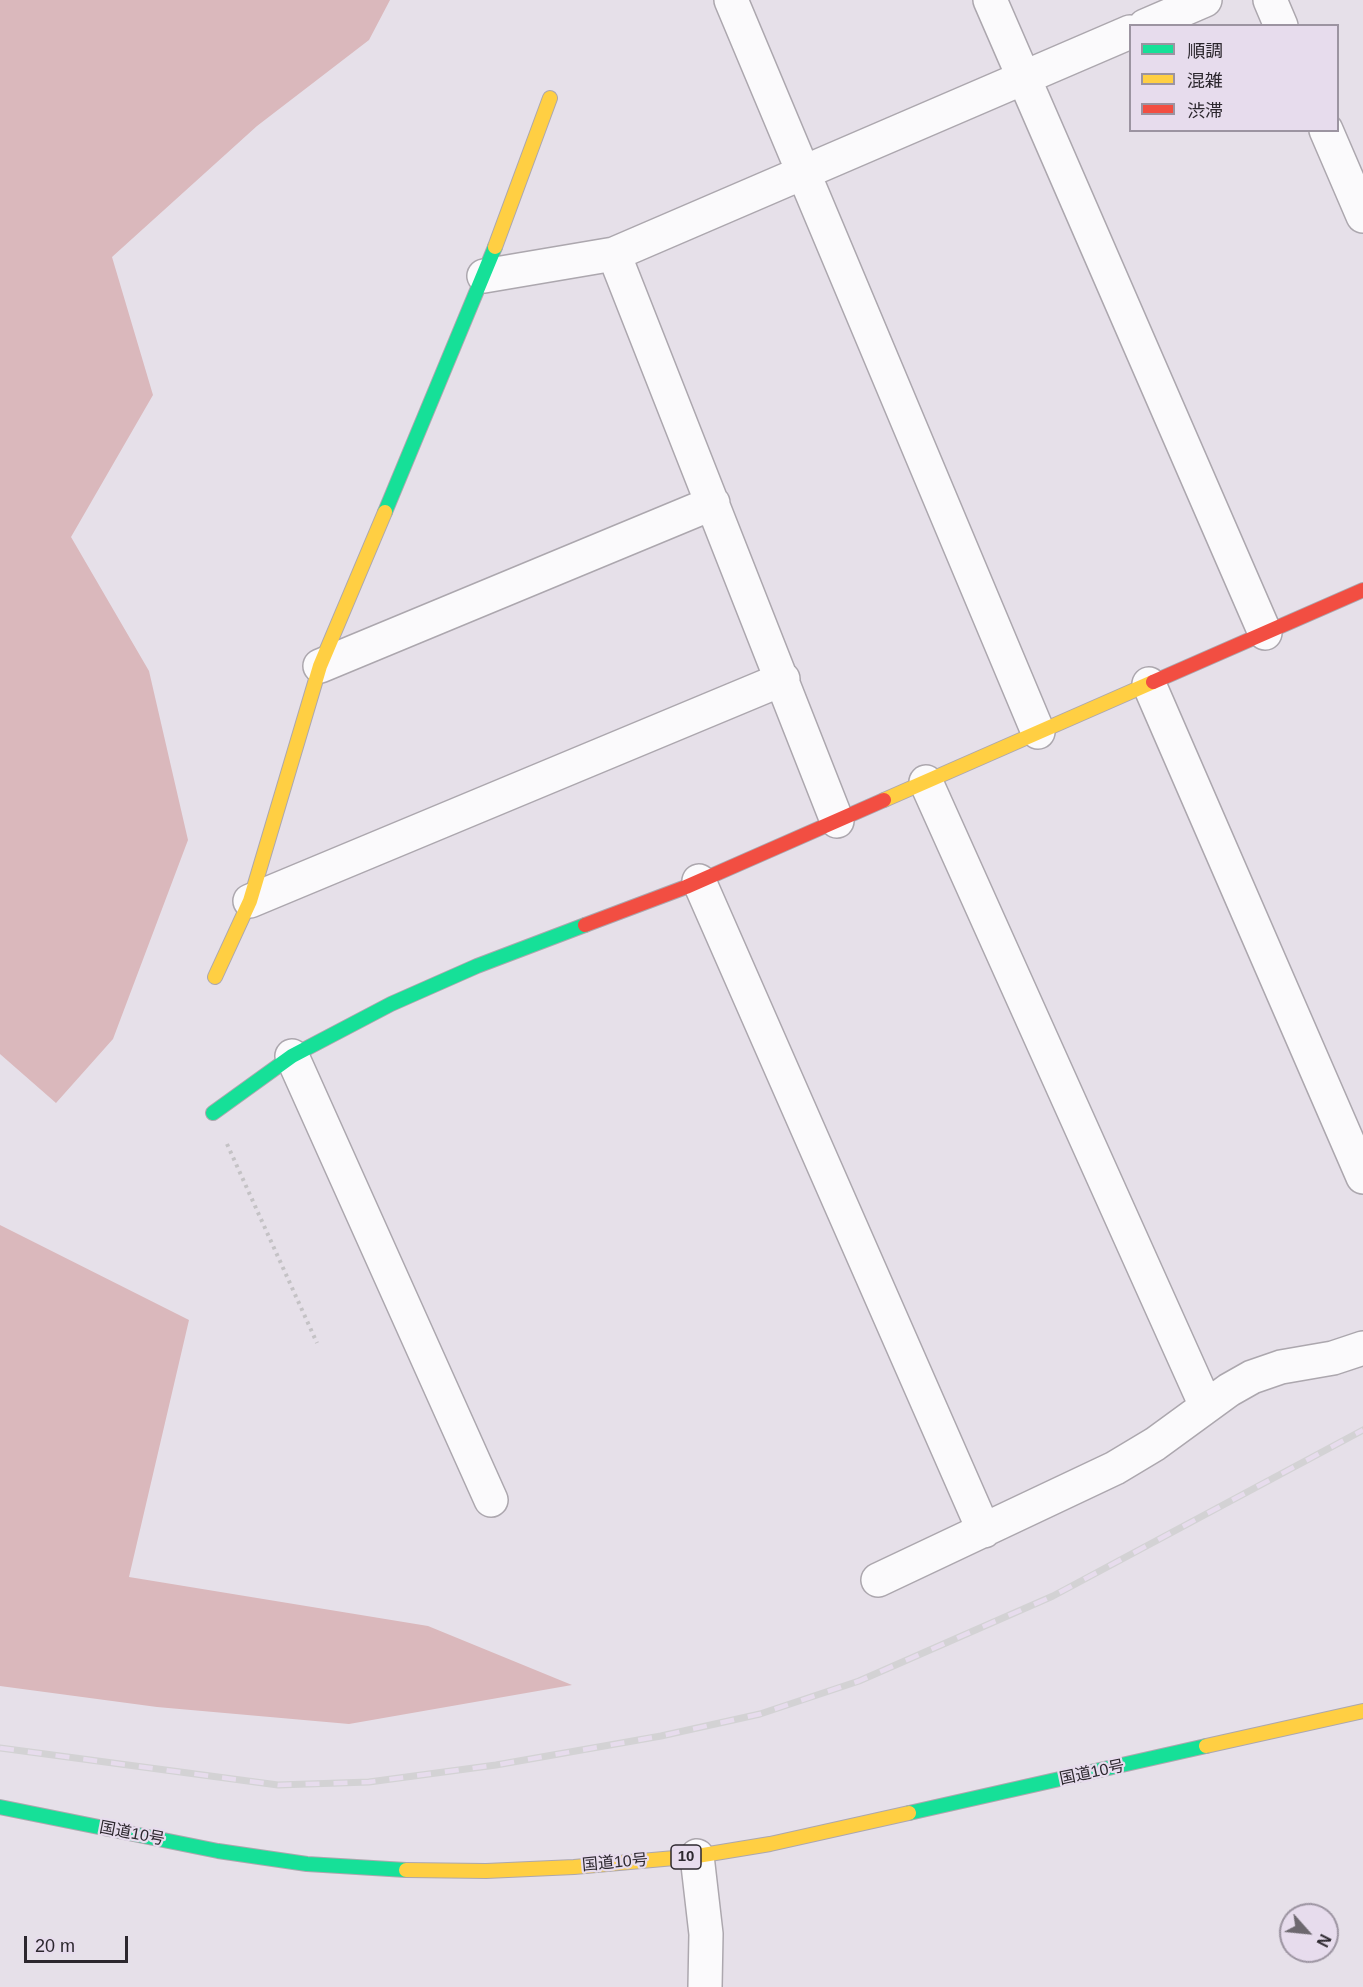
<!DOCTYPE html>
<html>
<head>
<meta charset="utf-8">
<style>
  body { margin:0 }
  #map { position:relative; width:1363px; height:1987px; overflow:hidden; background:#e6e0e9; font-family:Helvetica,"Noto Sans JP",sans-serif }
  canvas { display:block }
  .legend { position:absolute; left:1129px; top:24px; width:210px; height:108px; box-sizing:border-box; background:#e7dced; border:2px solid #9c94a1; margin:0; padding:8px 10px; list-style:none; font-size:18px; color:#2c272e }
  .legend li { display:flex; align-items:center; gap:12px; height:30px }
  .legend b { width:30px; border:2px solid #9c94a1 }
  .north { position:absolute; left:1279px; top:1903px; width:60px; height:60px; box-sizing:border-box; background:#e7dced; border:2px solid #9c94a1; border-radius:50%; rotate:117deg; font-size:16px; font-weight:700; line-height:24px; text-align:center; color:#2c272e }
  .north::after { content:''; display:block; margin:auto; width:21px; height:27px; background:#6d686f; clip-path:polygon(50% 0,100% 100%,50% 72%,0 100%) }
  .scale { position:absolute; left:24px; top:1936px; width:104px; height:27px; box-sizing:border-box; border:3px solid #2c272e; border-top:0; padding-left:8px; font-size:18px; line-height:21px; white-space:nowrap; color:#2c272e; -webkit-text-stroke:4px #e7dced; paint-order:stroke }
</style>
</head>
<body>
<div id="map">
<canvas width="1363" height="1987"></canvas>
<ul class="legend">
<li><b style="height:8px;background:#16e098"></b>順調</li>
<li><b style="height:8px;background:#ffcf43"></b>混雑</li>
<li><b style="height:8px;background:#f24e42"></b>渋滞</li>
</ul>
<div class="north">N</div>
<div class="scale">20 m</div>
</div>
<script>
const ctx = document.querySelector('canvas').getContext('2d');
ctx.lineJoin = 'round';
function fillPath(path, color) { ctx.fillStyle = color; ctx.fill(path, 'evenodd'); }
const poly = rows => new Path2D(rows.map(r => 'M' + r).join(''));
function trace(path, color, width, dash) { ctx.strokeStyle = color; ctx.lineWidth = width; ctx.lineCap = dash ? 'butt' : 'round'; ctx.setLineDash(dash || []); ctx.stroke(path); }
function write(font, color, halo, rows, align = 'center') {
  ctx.font = font + ' Helvetica,"Noto Sans JP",sans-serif'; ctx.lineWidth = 4.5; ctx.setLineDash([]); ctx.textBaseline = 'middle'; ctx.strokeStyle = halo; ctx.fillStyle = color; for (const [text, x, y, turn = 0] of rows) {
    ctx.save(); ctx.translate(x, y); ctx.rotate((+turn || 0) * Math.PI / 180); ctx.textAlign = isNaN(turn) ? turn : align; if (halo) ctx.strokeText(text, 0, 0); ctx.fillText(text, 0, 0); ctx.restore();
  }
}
fillPath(poly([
  [0,0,390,0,369,40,257,126,112,257,153,395,71,537,149,671,188,840,113,1039,56,1103,0,1054],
  [0,1225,189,1320,129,1577,428,1626,572,1685,349,1724,157,1707,0,1686]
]), '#dab8bc');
const street = poly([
  [731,0,1038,732],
  [990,0,1265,633],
  [1270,0,1281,26],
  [1145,26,1205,0],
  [1326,130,1363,216],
  [614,254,837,821],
  [484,276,614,254,1130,32],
  [320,666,713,503],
  [1149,684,1363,1177],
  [926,782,1206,1406],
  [699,881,984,1531],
  [250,901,783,679],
  [292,1056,491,1500],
  [878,1580,1115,1468,1155,1444,1229,1390,1252,1377,1281,1367,1333,1358,1363,1348],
  [697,1856,706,1934,705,1987]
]);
const fast = poly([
  [385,512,495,247],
  [213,1113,292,1056,391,1004,477,966,585,925],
  [0,1807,218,1851,307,1864,406,1870],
  [909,1813,1206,1746]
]);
const slow = poly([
  [495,247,550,98],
  [884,800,1153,682],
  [215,977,250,901,320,666,385,512],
  [1206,1746,1363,1711],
  [406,1870,486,1871,574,1867,697,1856,770,1844,909,1813]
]);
const jam = poly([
  [1153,682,1363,590],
  [585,925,686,887,884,800]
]);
trace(street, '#aca7ae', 36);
trace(fast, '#aca7ae', 16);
trace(slow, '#aca7ae', 16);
trace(jam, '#aca7ae', 16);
trace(poly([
  [227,1144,317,1343]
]), '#c4c2c5', 4, [3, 4.5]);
trace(street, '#fbfafc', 33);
trace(fast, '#16e098', 14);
trace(slow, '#ffcf43', 14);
trace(jam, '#f24e42', 14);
const rail = poly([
  [0,1748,278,1785,369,1782,496,1765,661,1736,760,1714,859,1681,1053,1596,1363,1430]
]);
trace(rail, '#d3d2d4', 7);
trace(rail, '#e7dced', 4.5, [14]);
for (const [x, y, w] of [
  [686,1857,30]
]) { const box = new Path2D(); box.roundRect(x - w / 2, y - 12, w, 24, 4.5); ctx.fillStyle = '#e7dced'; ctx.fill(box); trace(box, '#2c272e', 1.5); }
write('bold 15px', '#2c272e', null, [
  ["10",686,1857]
]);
write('16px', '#2c272e', '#e7dced', [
  ["国道10号",1092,1773,-12],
  ["国道10号",132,1834,11],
  ["国道10号",615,1863,-5]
]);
</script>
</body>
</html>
